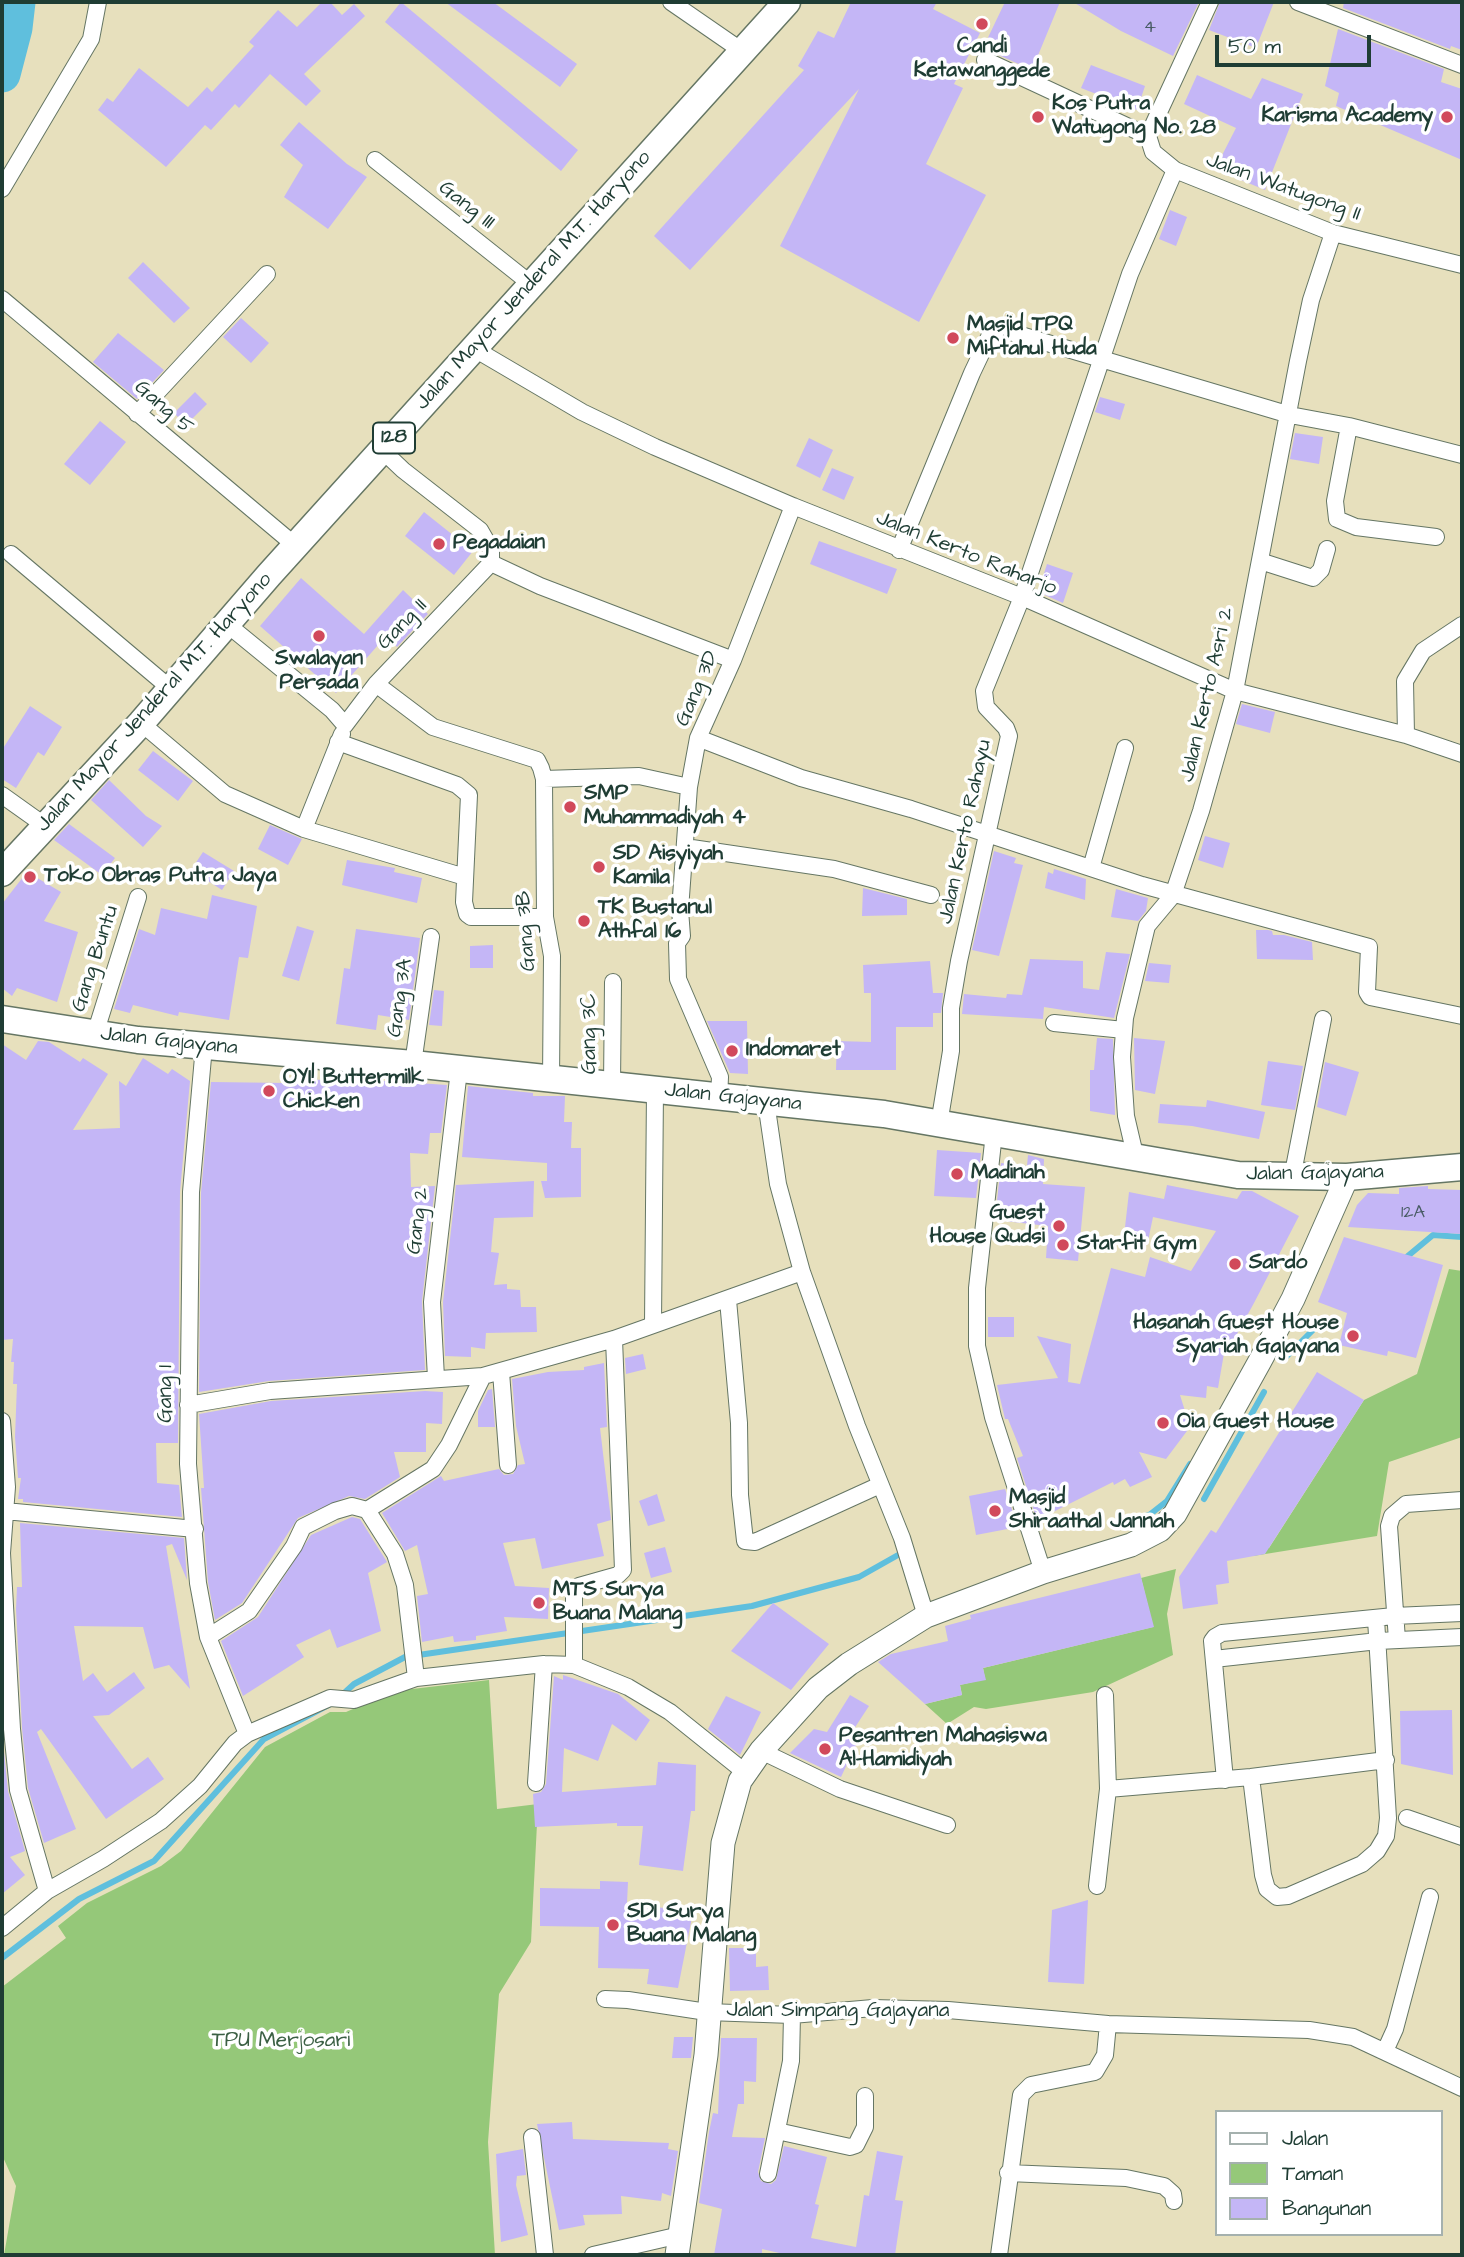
<!DOCTYPE html>
<html>
<head>
<meta charset="utf-8">
<style>
  body { margin:0 }
  #map { position:relative; width:1464px; height:2257px; overflow:hidden; background:#e7e0bd; font-family:"Architects Daughter",sans-serif }
  canvas { display:block }
  .frame { position:absolute; inset:0; border:4px solid #1f3d34; pointer-events:none }
  .legend { position:absolute; left:1215px; top:2110px; width:228px; height:126px; box-sizing:border-box; background:#fff; border:2px solid #a5b1ae; margin:0; padding:9px 12px; list-style:none; font-size:21px; color:#1f3d34 }
  .legend li { display:flex; align-items:center; gap:14px; height:35px }
  .legend b { width:35px; border:2px solid #a5b1ae }
  .scale { position:absolute; left:1215px; top:35px; width:156px; height:32px; box-sizing:border-box; border:4px solid #1f3d34; border-top:0; padding-left:9px; font-size:21px; line-height:24px; white-space:nowrap; color:#1f3d34; -webkit-text-stroke:5px #fff; paint-order:stroke }
</style>
</head>
<body>
<div id="map">
<canvas width="1464" height="2257"></canvas>
<div class="frame"></div>
<ul class="legend">
<li><b style="height:9px;background:#fff"></b>Jalan</li>
<li><b style="height:19px;background:#95c879"></b>Taman</li>
<li><b style="height:19px;background:#c4b6f6"></b>Bangunan</li>
</ul>
<div class="scale">50 m</div>
</div>
<script>
const ctx = document.querySelector('canvas').getContext('2d');
ctx.lineJoin = 'round';
function fillPath(path, color) { ctx.fillStyle = color; ctx.fill(path, 'evenodd'); }
const poly = rows => new Path2D(rows.map(r => 'M' + r).join(''));
function trace(path, color, width, dash) { ctx.strokeStyle = color; ctx.lineWidth = width; ctx.lineCap = dash ? 'butt' : 'round'; ctx.setLineDash(dash || []); ctx.stroke(path); }
function write(font, color, halo, rows, align = 'center') {
  ctx.font = font + ' "Architects Daughter",sans-serif'; ctx.lineWidth = 7; ctx.setLineDash([]); ctx.textBaseline = 'middle'; ctx.strokeStyle = halo; ctx.fillStyle = color; for (const [text, x, y, turn = 0] of rows) {
    ctx.save(); ctx.translate(x, y); ctx.rotate((+turn || 0) * Math.PI / 180); ctx.textAlign = isNaN(turn) ? turn : align; if (halo) ctx.strokeText(text, 0, 0); ctx.fillText(text, 0, 0); ctx.restore();
  }
}
fillPath(poly([
  [1449,1269,1462,1271,1462,1437,1389,1462,1377,1536,1253,1556,1261,1544,1269,1548,1364,1400,1417,1374],
  [1176,1569,1167,1614,1173,1655,1093,1692,986,1709,974,1707,947,1724,925,1704,962,1695,960,1685,985,1679,983,1668,1153,1627,1141,1578],
  [489,1680,497,1809,538,1804,531,1942,499,1994,488,2142,495,2255,4,2255,16,2186,2,2155,2,1987,66,1938,58,1926,87,1903,161,1866,181,1851,265,1747,330,1712,346,1712,395,1691]
]), '#95c879');
trace(poly([
  [1403,1260,1433,1235,1462,1237],
  [1285,1358,1317,1326],
  [1204,1499,1264,1392],
  [1148,1516,1167,1501,1190,1464],
  [1128,1519,1151,1515],
  [342,1695,354,1684,405,1657,752,1606,859,1577,898,1555],
  [2,1958,79,1899,154,1861,264,1739,334,1702]
]), '#5fbfdd', 6);
trace(poly([
  [2,74,14,28,17,2]
]), '#5fbfdd', 37);
fillPath(poly([
  [322,2,330,2,342,15,354,4,365,16,304,74,321,91,306,106,270,74,239,108,235,104,211,130,205,125,166,167,98,110,107,98,113,102,139,68,188,107,207,87,212,92,254,46,249,42,278,10,297,27],
  [401,2,578,150,561,171,385,22],
  [445,2,493,2,577,64,560,87],
  [851,2,937,2,933,9,980,33,954,84,963,88,926,164,986,195,919,322,780,246,859,89,690,270,654,236,804,70,798,66,818,31,834,38],
  [1005,2,1060,2,1032,70,983,48],
  [1073,2,1199,2,1173,56,1121,31],
  [1220,2,1274,2,1256,48,1209,30],
  [1344,2,1462,2,1462,50,1451,46,1450,49,1343,8],
  [1338,29,1444,69,1441,82,1462,89,1462,160,1336,106,1339,93,1325,86],
  [1091,65,1145,86,1137,110,1081,88],
  [1197,75,1251,99,1262,78,1303,94,1265,190,1215,169,1236,128,1184,104],
  [299,122,347,164,367,177,328,229,284,197,303,165,280,145],
  [1170,210,1187,217,1176,246,1159,239],
  [143,262,190,308,174,323,128,278],
  [241,318,269,343,251,363,223,337],
  [118,333,164,370,137,399,93,362],
  [195,392,207,404,186,425,174,413],
  [1100,397,1125,404,1120,420,1095,412],
  [100,421,126,442,90,485,64,464],
  [1295,433,1323,437,1319,464,1290,459],
  [809,438,833,450,820,478,796,466],
  [832,468,854,477,844,500,822,490],
  [424,512,473,551,454,575,405,536],
  [819,541,897,569,887,594,810,564],
  [1047,564,1073,573,1063,603,1038,592],
  [301,578,364,634,403,590,428,614,397,647,386,636,336,693,260,626],
  [1242,704,1275,712,1270,733,1236,724],
  [30,706,62,727,44,756,38,752,16,788,2,779,2,750],
  [153,751,193,781,178,801,138,770],
  [109,780,146,816,162,826,143,847,91,800],
  [69,824,115,858,102,875,54,840],
  [270,825,302,839,288,865,258,849],
  [1205,836,1230,843,1223,868,1198,860],
  [994,851,1016,858,1014,863,1023,865,999,956,972,950],
  [203,852,234,871,222,890,191,870],
  [347,860,395,868,394,872,422,878,417,903,342,885],
  [1054,869,1086,879,1085,900,1045,888,1048,872,1053,874],
  [27,872,61,892,44,921,78,932,57,1002,17,988,12,996,2,988,2,904],
  [863,888,907,899,907,915,862,916],
  [1116,889,1148,898,1146,911,1138,921,1111,917],
  [212,895,257,906,248,958,239,957,229,1020,179,1012,178,1016,133,1005,130,1013,114,1009,139,929,155,935,161,908,207,919],
  [297,926,314,931,299,981,282,976],
  [356,929,420,938,409,1020,378,1015,376,1030,336,1024,344,968,350,969],
  [1256,930,1268,930,1272,931,1273,935,1284,935,1312,942,1313,960,1257,959],
  [493,945,493,968,470,968,470,946],
  [1106,952,1130,954,1114,1018,1044,1007,1043,1019,962,1014,964,994,1006,998,1007,994,1022,995,1030,959,1083,961,1083,988,1099,990],
  [930,961,933,993,943,993,941,1013,933,1013,933,1027,896,1027,896,1070,836,1070,837,1041,871,1042,871,993,864,993,863,965],
  [1149,963,1171,965,1169,983,1145,981],
  [434,990,444,991,442,1026,429,1025],
  [707,1021,747,1021,748,1074,730,1073],
  [1097,1038,1113,1039,1115,1115,1090,1111,1090,1070,1094,1070],
  [1134,1038,1165,1041,1155,1094,1135,1090],
  [38,1041,49,1042,80,1062,83,1058,108,1074,73,1130,120,1128,119,1081,126,1086,143,1058,168,1074,172,1069,190,1081,180,1192,178,1443,156,1443,157,1483,179,1485,182,1517,23,1502,23,1499,18,1499,21,1478,18,1478,15,1437,17,1384,13,1384,14,1362,11,1362,13,1339,2,1340,2,1044,26,1060],
  [1268,1061,1303,1066,1295,1110,1261,1105],
  [1325,1062,1359,1072,1346,1116,1317,1107],
  [286,1078,342,1081,342,1078,447,1085,441,1133,430,1133,428,1154,410,1153,411,1187,435,1186,422,1301,425,1370,269,1381,199,1392,201,1193,211,1082,287,1083],
  [468,1086,533,1093,533,1096,565,1096,564,1122,572,1122,571,1148,581,1148,581,1197,545,1198,541,1181,547,1181,547,1163,462,1157],
  [1207,1100,1265,1112,1259,1139,1192,1126,1158,1123,1160,1104,1206,1107],
  [937,1150,981,1153,976,1198,934,1196],
  [1028,1155,1044,1159,1043,1184,1085,1187,1078,1261,1046,1258,1048,1226,995,1220,1001,1163,1027,1166],
  [534,1181,533,1217,494,1218,491,1252,499,1253,494,1285,507,1284,507,1289,520,1290,521,1307,536,1307,537,1332,486,1333,485,1349,471,1347,471,1357,445,1356,443,1302,456,1185],
  [1167,1185,1237,1199,1242,1191,1252,1191,1299,1216,1254,1303,1232,1343,1226,1342,1218,1388,1207,1386,1206,1398,1180,1395,1190,1427,1166,1459,1139,1452,1152,1477,1130,1487,1125,1479,1114,1485,1113,1482,1037,1520,1017,1458,1023,1456,1008,1419,1005,1419,997,1385,1058,1378,1037,1336,1071,1344,1068,1382,1080,1384,1111,1268,1145,1277,1150,1257,1191,1271,1216,1231,1153,1217,1148,1241,1124,1236,1129,1192,1164,1199],
  [1428,1186,1428,1189,1462,1190,1462,1234,1348,1227,1357,1205,1368,1193,1399,1194,1399,1188],
  [1344,1237,1443,1265,1416,1358,1388,1351,1387,1356,1339,1345,1347,1313,1318,1302],
  [988,1317,1014,1317,1014,1337,988,1337],
  [643,1354,646,1369,626,1374,625,1358],
  [604,1363,607,1427,600,1428,611,1520,597,1524,604,1556,542,1569,535,1538,503,1543,515,1586,549,1588,548,1619,504,1617,507,1631,476,1636,476,1640,454,1642,453,1636,422,1642,417,1596,428,1594,417,1545,405,1551,382,1513,441,1476,444,1481,499,1469,504,1475,513,1474,518,1465,525,1464,516,1426,512,1379,548,1372,584,1370,584,1367],
  [1317,1372,1364,1400,1265,1554,1227,1561,1229,1583,1216,1585,1218,1604,1183,1609,1179,1577,1211,1530,1216,1533],
  [492,1389,495,1427,478,1427,478,1411,488,1390],
  [425,1391,443,1392,442,1424,426,1423,426,1452,394,1452,400,1477,365,1499,349,1496,298,1518,242,1603,215,1620,208,1582,201,1488,204,1488,199,1414,271,1401],
  [1005,1489,1018,1527,976,1535,969,1496],
  [657,1494,665,1521,648,1526,639,1501],
  [352,1517,360,1519,387,1562,368,1573,381,1631,337,1648,330,1629,296,1645,304,1657,243,1696,221,1641,258,1617,311,1535],
  [20,1523,184,1538,187,1580,172,1544,166,1546,190,1689,169,1665,154,1669,143,1627,74,1626,83,1681,93,1673,107,1692,134,1672,145,1688,109,1715,93,1716,132,1769,148,1757,164,1779,106,1819,41,1729,37,1732,76,1829,44,1843,28,1788,22,1728,16,1609,17,1587,22,1587],
  [665,1547,672,1572,651,1578,644,1553],
  [1140,1573,1154,1627,983,1668,986,1680,960,1685,962,1695,925,1704,878,1662,891,1654,948,1641,945,1626,971,1619,970,1615],
  [773,1603,829,1644,791,1690,731,1651],
  [563,1675,618,1694,650,1720,636,1741,612,1724,598,1761,564,1748,562,1792,656,1785,658,1762,696,1765,695,1811,691,1811,683,1871,639,1865,643,1826,617,1826,617,1823,535,1827,533,1794,541,1792,546,1784,554,1676,563,1680],
  [850,1695,869,1706,848,1738,858,1741,841,1777,790,1753,814,1729,827,1732],
  [726,1696,761,1712,740,1755,708,1729],
  [1452,1710,1453,1775,1401,1764,1400,1711],
  [2,1732,8,1791,25,1851,10,1857,25,1875,2,1894],
  [600,1881,628,1882,627,1903,693,1912,678,1988,647,1984,649,1969,598,1968,599,1927,540,1926,540,1888,600,1889],
  [1088,1900,1084,1984,1048,1982,1052,1910],
  [729,1948,756,1948,756,1967,768,1966,769,1990,730,1991],
  [674,2037,693,2037,691,2058,672,2058],
  [721,2038,757,2038,756,2082,744,2081,744,2104,738,2104,732,2137,765,2138,758,2172,761,2181,771,2184,776,2180,784,2146,827,2157,815,2204,819,2205,811,2238,856,2247,864,2195,869,2196,877,2151,903,2156,895,2200,903,2201,895,2255,788,2255,762,2249,762,2255,714,2255,722,2209,699,2203,709,2132,713,2113,718,2114],
  [572,2122,573,2139,669,2143,668,2149,678,2151,671,2196,662,2193,661,2201,621,2196,622,2214,583,2215,585,2225,559,2230,537,2124],
  [523,2149,526,2175,517,2176,516,2185,528,2235,501,2242,496,2154]
]), '#c4b6f6');
const minor = poly([
  [671,2,742,51],
  [1210,2,1148,136,1153,152,1175,170,1333,233,1462,265],
  [1298,2,1462,65],
  [985,60,1148,136],
  [375,160,531,284],
  [2,189,91,39,98,2],
  [2,299,297,547],
  [473,348,582,412,655,447,793,506,1022,597,1235,691,1406,735,1462,754],
  [137,414,267,274],
  [1349,426,1335,501,1337,519,1356,527,1436,537],
  [899,550,972,373,990,335,997,328,1290,415,1349,426,1462,455],
  [11,554,171,689],
  [1260,561,1313,578,1321,570,1327,549],
  [491,563,540,586,733,660],
  [228,625,332,710,345,725,376,684,491,563,491,549,480,530,403,470,383,451],
  [376,684,433,727,537,760,541,768,544,779,545,917,552,956,551,1081],
  [141,723,225,794,304,829,465,877],
  [1406,735,1405,681,1423,651,1462,625],
  [698,738,801,778,911,809,1142,885,1369,947,1367,992,1370,997,1462,1016],
  [338,742,457,785,469,795,464,902,467,914,471,917,545,917],
  [544,779,639,776,689,787],
  [2,795,44,825],
  [304,829,342,734],
  [685,847,834,869,931,895],
  [1091,868,1125,748],
  [1054,1023,1124,1030],
  [95,1034,138,897],
  [204,1046,191,1192,188,1464,198,1583,208,1637,247,1734],
  [413,1064,431,937],
  [612,1086,613,982],
  [719,1098,720,1077,678,979,677,943,682,936,680,910,689,787,698,738,733,660,793,506],
  [766,1102,778,1184,802,1272,857,1426,902,1538,926,1616],
  [939,1124,951,1051,951,1008,959,961,1009,736,1006,728,986,707,984,691,1022,597,1130,274,1175,170],
  [994,1133,977,1288,977,1346,993,1417,1043,1572],
  [1136,1159,1126,1116,1122,1057,1125,1018,1147,926,1173,895,1201,811,1235,691,1298,361,1311,300,1333,233],
  [1292,1178,1323,1019],
  [728,1300,739,1423,740,1495,745,1541,755,1542,880,1485],
  [653,1324,655,1089],
  [501,1372,508,1465],
  [436,1378,432,1302,459,1070],
  [188,1405,270,1391,483,1376,614,1339,802,1272],
  [2,1421,7,1487,2,1553,12,1729,18,1790,47,1891],
  [367,1510,395,1554,405,1585,416,1678],
  [5,1511,195,1529],
  [208,1637,249,1611,294,1546,303,1527,335,1511,352,1506,367,1510,433,1469,449,1445,483,1376],
  [1397,1640,1389,1526,1392,1516,1406,1504,1462,1500],
  [1214,1659,1378,1641,1462,1637],
  [574,1665,574,1591,579,1586,618,1575,623,1570,614,1339],
  [761,1751,840,1789,947,1825],
  [1251,1777,1263,1875,1267,1889,1277,1897,1288,1896,1362,1864,1377,1851,1386,1836,1388,1818,1376,1619],
  [1225,1780,1212,1641,1215,1637,1222,1633,1394,1616,1462,1613],
  [536,1783,544,1664],
  [1108,1789,1251,1777,1386,1760],
  [1407,1818,1462,1837],
  [1097,1886,1108,1789,1105,1695],
  [2,1928,47,1891,103,1859,161,1821,200,1786,235,1743,247,1734,330,1698,354,1700,416,1678,544,1664,574,1665,628,1687,670,1712,746,1773],
  [605,1999,628,2000,707,2012,792,2015,873,2008,948,2010,1108,2024,1309,2030,1353,2037,1462,2088],
  [1385,2051,1395,2029,1430,1897],
  [777,2131,850,2147,856,2145,865,2127,865,2096],
  [532,2137,545,2255],
  [1008,2173,1126,2178,1164,2186,1173,2194,1174,2201],
  [768,2174,791,2061,792,2015],
  [593,2255,680,2235],
  [999,2255,1021,2095,1031,2085,1095,2072,1105,2055,1108,2024]
]);
const secondary = poly([
  [677,2255,706,2055,723,1843,740,1781,761,1751,818,1688,849,1664,926,1616,1043,1572,1131,1545,1160,1530,1175,1514,1260,1361,1293,1299,1347,1177]
]);
const primary = poly([
  [2,873,141,723,269,575,787,2],
  [2,1019,138,1040,413,1064,884,1114,1238,1175,1347,1177,1462,1167]
]);
trace(minor, '#657664', 18);
trace(secondary, '#657664', 25);
trace(primary, '#657664', 29);
trace(minor, '#fff', 16);
trace(secondary, '#fff', 23);
trace(primary, '#fff', 26);
for (const [x, y, r, color] of [
  [982,24,7,"#d1495b"],
  [1038,117,7,"#d1495b"],
  [1447,117,7,"#d1495b"],
  [953,338,7,"#d1495b"],
  [439,544,7,"#d1495b"],
  [319,636,7,"#d1495b"],
  [570,807,7,"#d1495b"],
  [599,867,7,"#d1495b"],
  [30,877,7,"#d1495b"],
  [584,921,7,"#d1495b"],
  [732,1051,7,"#d1495b"],
  [269,1091,7,"#d1495b"],
  [957,1174,7,"#d1495b"],
  [1059,1226,7,"#d1495b"],
  [1063,1245,7,"#d1495b"],
  [1235,1264,7,"#d1495b"],
  [1353,1336,7,"#d1495b"],
  [1163,1423,7,"#d1495b"],
  [995,1511,7,"#d1495b"],
  [539,1603,7,"#d1495b"],
  [825,1749,7,"#d1495b"],
  [613,1925,7,"#d1495b"]
]) { const dot = new Path2D(); dot.arc(x, y, r, 0, 2 * Math.PI); ctx.fillStyle = color; ctx.fill(dot); trace(dot, '#fff', 2.5); }
write('18px', '#485b64', null, [
  ["4",1150,28],
  ["12A",1413,1213]
]);
for (const [x, y, w] of [
  [394,438,42]
]) { const box = new Path2D(); box.roundRect(x - w / 2, y - 15.5, w, 31, 5); ctx.fillStyle = '#fff'; ctx.fill(box); trace(box, '#1f3d34', 2); }
write('bold 19px', '#1f3d34', null, [
  ["128",394,438]
]);
write('bold 21px', '#1f3d34', '#fff', [
  ["Candi",982,48,"center"],
  ["Ketawanggede",982,72,"center"],
  ["Kos Putra",1052,105],
  ["Watugong No. 28",1052,129],
  ["Karisma Academy",1433,117,"right"],
  ["Masjid TPQ",967,326],
  ["Miftahul Huda",967,350],
  ["Pegadaian",453,544],
  ["Swalayan",319,660,"center"],
  ["Persada",319,684,"center"],
  ["SMP",584,795],
  ["Muhammadiyah 4",584,819],
  ["SD Aisyiyah",613,855],
  ["Kamila",613,879],
  ["Toko Obras Putra Jaya",44,877],
  ["TK Bustanul",598,909],
  ["Athfal 16",598,933],
  ["Indomaret",746,1051],
  ["OYI! Buttermilk",283,1079],
  ["Chicken",283,1103],
  ["Madinah",971,1174],
  ["Guest",1045,1214,"right"],
  ["House Qudsi",1045,1238,"right"],
  ["Starfit Gym",1077,1245],
  ["Sardo",1249,1264],
  ["Hasanah Guest House",1339,1324,"right"],
  ["Syariah Gajayana",1339,1348,"right"],
  ["Oia Guest House",1177,1423],
  ["Masjid",1009,1499],
  ["Shiraathal Jannah",1009,1523],
  ["MTS Surya",553,1591],
  ["Buana Malang",553,1615],
  ["Pesantren Mahasiswa",839,1737],
  ["Al-Hamidiyah",839,1761],
  ["SDI Surya",627,1913],
  ["Buana Malang",627,1937]
], 'left');
write('21px', '#1f3d34', '#fff', [
  ["Jalan Watugong II",1283,188,20],
  ["Gang III",466,206,38],
  ["Jalan Mayor Jenderal M.T. Haryono",534,281,-48],
  ["Gang 5",163,408,41],
  ["Jalan Kerto Raharjo",966,554,22],
  ["Gang II",403,625,-46],
  ["Gang 3D",698,689,-67],
  ["Jalan Kerto Asri 2",1208,695,-77],
  ["Jalan Mayor Jenderal M.T. Haryono",155,703,-48],
  ["Jalan Kerto Rahayu",966,832,-78],
  ["Gang 3B",527,931,-94],
  ["Gang Buntu",96,959,-72],
  ["Gang 3A",401,998,-82],
  ["Gang 3C",591,1034,-90],
  ["Jalan Gajayana",169,1042,6],
  ["Jalan Gajayana",733,1098,6],
  ["Jalan Gajayana",1315,1174,-1],
  ["Gang 2",419,1221,-83],
  ["Gang 1",167,1394,-90],
  ["Jalan Simpang Gajayana",838,2012]
]);
write('21px', '#3c6045', '#fff', [
  ["TPU Merjosari",281,2042]
]);
</script>
</body>
</html>
